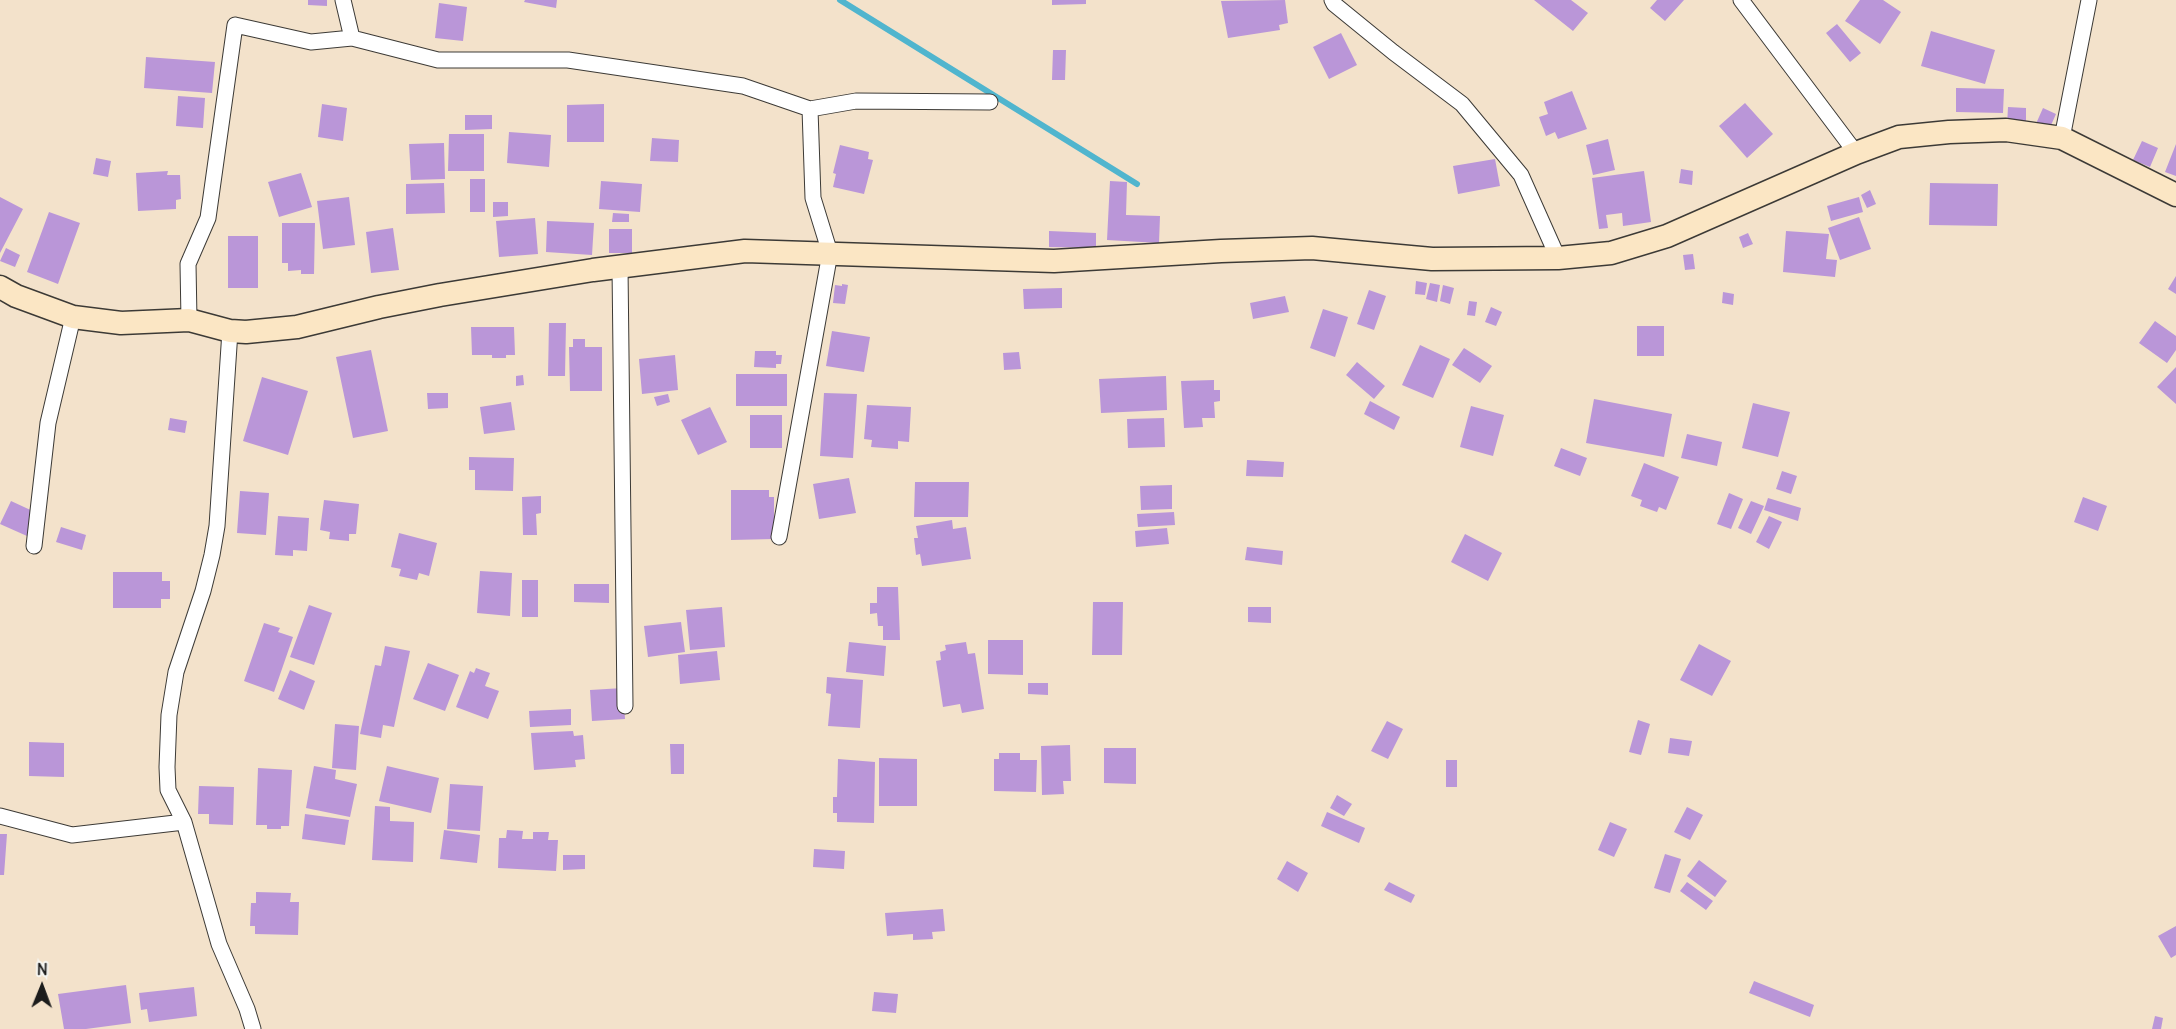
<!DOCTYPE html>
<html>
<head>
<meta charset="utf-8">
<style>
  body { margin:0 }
  #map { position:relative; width:2176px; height:1029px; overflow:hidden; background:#f3e2cb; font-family:Delius,sans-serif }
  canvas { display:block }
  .north { position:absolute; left:12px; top:957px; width:60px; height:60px; -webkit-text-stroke:4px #f6f6f2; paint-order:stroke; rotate:1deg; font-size:16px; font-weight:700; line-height:24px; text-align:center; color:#1c1c1c }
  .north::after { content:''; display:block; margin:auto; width:21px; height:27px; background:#1c1c1c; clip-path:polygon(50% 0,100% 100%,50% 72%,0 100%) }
</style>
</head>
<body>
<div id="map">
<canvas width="2176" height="1029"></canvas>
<div class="north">N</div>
</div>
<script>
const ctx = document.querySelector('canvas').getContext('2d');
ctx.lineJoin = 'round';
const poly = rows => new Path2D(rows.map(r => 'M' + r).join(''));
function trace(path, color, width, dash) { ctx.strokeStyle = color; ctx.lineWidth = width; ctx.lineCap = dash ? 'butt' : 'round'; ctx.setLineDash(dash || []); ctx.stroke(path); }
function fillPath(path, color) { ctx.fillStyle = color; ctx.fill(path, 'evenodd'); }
trace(poly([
  [840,0,1137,184]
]), '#50b5ce', 6);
fillPath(poly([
  [308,0,327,0,327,6,308,5],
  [525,0,557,0,556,8,524,2],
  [1052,0,1086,0,1086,4,1052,5],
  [1285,0,1288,23,1279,25,1280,30,1228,38,1221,1],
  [1534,0,1571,0,1588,13,1573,31],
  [1657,0,1684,0,1665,21,1650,8],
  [1860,0,1883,0,1901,12,1880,44,1845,21],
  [439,3,467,7,463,41,435,38],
  [1837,24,1861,53,1850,62,1826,33],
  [1931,31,1995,50,1985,84,1921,66],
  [1341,33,1357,65,1329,79,1313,47],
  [1053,50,1066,50,1065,80,1052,80],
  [146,57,215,62,212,93,144,88],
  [1956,88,2004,89,2003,113,1956,112],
  [1572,91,1587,129,1558,139,1555,132,1546,136,1539,117,1548,114,1544,102],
  [178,96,205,98,203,128,176,126],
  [1745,103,1773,134,1747,158,1719,126],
  [322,104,347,108,343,141,318,137],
  [604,104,604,142,567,142,567,105],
  [2008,107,2026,108,2026,127,2007,126],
  [2043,108,2056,114,2048,132,2035,126],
  [465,115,492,115,492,129,465,130],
  [509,132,551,135,549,167,507,163],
  [449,134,484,134,484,171,448,171],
  [652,138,679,140,678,162,650,161],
  [1608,139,1615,170,1593,175,1586,145],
  [2142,141,2158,148,2150,167,2133,160],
  [444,143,445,179,411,180,409,144],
  [2176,144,2176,176,2165,172],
  [840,145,869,152,868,159,873,160,864,194,833,187,836,174,833,173],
  [96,158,111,161,108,177,93,174],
  [1495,159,1500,186,1458,194,1453,166],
  [1681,169,1693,171,1692,185,1679,183],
  [168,171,167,175,180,175,181,199,176,200,176,209,138,211,136,173],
  [1644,171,1651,222,1623,226,1622,213,1606,215,1608,228,1599,229,1592,178],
  [301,173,312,207,279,217,268,182],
  [470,179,485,179,485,212,470,212],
  [601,181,642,184,640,212,599,209],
  [1110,181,1127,182,1126,215,1160,216,1159,243,1107,240],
  [444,183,445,213,406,214,406,184],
  [1930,183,1998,184,1997,226,1929,225],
  [1870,190,1876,204,1867,208,1861,195],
  [0,197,23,209,0,253],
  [349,197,355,245,323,249,317,201],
  [1859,197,1863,212,1831,221,1827,206],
  [493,202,508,202,508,216,493,217],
  [49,212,80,223,58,284,27,272],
  [613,213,629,214,629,222,612,222],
  [1859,217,1871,249,1840,260,1828,228],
  [535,218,538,254,499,257,496,221],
  [547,221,594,223,592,255,546,252],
  [282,223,315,223,314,274,301,274,301,270,288,271,288,263,282,263],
  [393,228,399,270,371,273,366,232],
  [609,229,632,229,632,253,609,253],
  [1049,231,1096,233,1096,248,1049,247],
  [1786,231,1829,234,1826,259,1837,260,1835,277,1783,272],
  [1748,233,1753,244,1743,248,1739,237],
  [228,236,258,236,258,288,228,288],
  [6,248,20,255,15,267,0,261],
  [1693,254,1695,269,1685,270,1683,255],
  [2176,276,2176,294,2168,289],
  [1416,281,1427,283,1425,295,1415,294],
  [1430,283,1440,285,1437,302,1426,299],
  [842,284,848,285,845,304,833,303,835,285,842,286],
  [1443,285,1454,288,1450,304,1440,301],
  [1062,288,1062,308,1024,309,1023,289],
  [1369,290,1386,296,1374,330,1357,324],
  [1723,292,1734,294,1733,305,1722,303],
  [1285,296,1289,312,1253,319,1250,303],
  [1469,301,1477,302,1475,316,1467,315],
  [1491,307,1502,312,1496,326,1485,322],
  [1323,309,1348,317,1335,357,1310,348],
  [2155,321,2176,336,2176,350,2167,363,2139,343],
  [549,323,566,323,565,376,548,376],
  [1637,326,1664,326,1664,356,1637,356],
  [471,327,514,327,515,355,506,355,506,358,492,358,492,355,472,355],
  [832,331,870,337,864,372,826,366],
  [573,339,585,339,585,347,602,347,602,391,570,391,569,347,573,347],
  [1420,345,1450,359,1433,398,1402,385],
  [1464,348,1492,366,1480,383,1452,365],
  [371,350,388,431,353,438,336,357],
  [755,351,776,351,776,355,782,355,781,364,776,364,776,368,754,367],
  [1019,352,1021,369,1004,370,1003,353],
  [675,355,678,390,642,394,639,359],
  [1357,362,1385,386,1374,399,1346,375],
  [2176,367,2176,404,2157,387],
  [736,374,787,374,787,406,736,406],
  [523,375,524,385,516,386,516,376],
  [1166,376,1167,410,1101,413,1099,379],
  [262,377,308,391,288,455,243,441],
  [1214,380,1214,390,1220,390,1220,401,1214,402,1215,418,1202,418,1203,427,1184,428,1181,381],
  [427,393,448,393,448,408,428,409],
  [824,393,857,394,853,458,820,456],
  [668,394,670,402,657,406,654,397],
  [1594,399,1672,414,1664,457,1586,443],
  [1370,401,1400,417,1394,430,1364,414],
  [511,402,515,430,484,434,480,407],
  [1753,403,1790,412,1778,457,1742,448],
  [867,405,911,407,909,442,898,441,898,449,871,447,872,440,864,439],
  [1471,406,1504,415,1493,456,1460,447],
  [710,407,727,442,698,455,681,420],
  [750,415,782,415,782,448,750,448],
  [170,418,187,421,185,433,168,430],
  [1164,418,1165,447,1128,448,1127,419],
  [1687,434,1722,442,1717,466,1681,458],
  [1561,448,1587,458,1580,476,1554,466],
  [469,457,514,458,513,491,475,490,475,470,469,470],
  [1247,460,1284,462,1283,477,1246,476],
  [1644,463,1679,477,1666,510,1659,507,1657,512,1640,506,1642,500,1631,496],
  [1782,471,1797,476,1791,494,1776,489],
  [849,478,856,513,819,519,813,484],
  [915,482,969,482,968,517,914,517],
  [1172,485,1172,509,1141,510,1140,486],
  [731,490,769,490,769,497,774,497,774,539,731,540],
  [240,491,269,493,266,535,237,533],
  [1729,493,1743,499,1731,529,1717,524],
  [541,496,541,513,536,514,537,535,523,535,522,497],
  [2083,497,2107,506,2098,531,2074,522],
  [1768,498,1801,508,1798,521,1764,510],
  [324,500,359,504,356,534,349,534,349,541,329,539,330,532,320,530],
  [11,501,37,513,27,536,0,524],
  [1751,501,1764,506,1751,534,1738,528],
  [1174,512,1175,525,1138,527,1137,514],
  [278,516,309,518,307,551,293,550,293,556,275,555],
  [1769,516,1782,522,1769,549,1756,542],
  [952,520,953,529,966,527,971,559,922,566,920,554,916,555,914,538,918,538,916,526],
  [61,527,86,535,82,550,56,542],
  [1167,528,1169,544,1136,547,1135,531],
  [399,533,437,543,429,576,419,573,417,580,399,576,401,569,391,567],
  [1465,534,1502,553,1488,581,1451,562],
  [1247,547,1283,551,1282,565,1245,560],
  [480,571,512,573,510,616,477,613],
  [113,572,162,572,162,581,170,581,170,599,161,599,161,608,113,608],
  [522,580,538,580,538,617,522,617],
  [574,584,609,584,609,603,574,602],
  [877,587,898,587,900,640,883,640,883,626,878,626,877,613,870,614,870,603,877,603],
  [1093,602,1123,602,1122,655,1092,655],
  [309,605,332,613,314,665,290,657],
  [722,607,725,647,690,650,686,610],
  [1248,607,1271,607,1271,623,1248,622],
  [681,622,685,652,648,657,644,626],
  [264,623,280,628,278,632,293,637,274,692,244,681],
  [988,640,1023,640,1023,675,988,674],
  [849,642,886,646,884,676,846,672],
  [966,642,968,654,975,653,984,709,962,713,960,704,943,707,936,661,941,660,940,652,946,650,945,645],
  [1699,644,1731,661,1712,696,1680,680],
  [385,646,410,651,394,727,383,725,381,738,360,734,375,665,381,666],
  [717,651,720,680,680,684,678,655],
  [428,663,459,675,445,711,413,699],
  [476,668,490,673,485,686,499,691,488,719,456,707,470,671,474,673],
  [290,670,315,681,304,710,278,699],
  [827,677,863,680,860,728,828,726,831,694,826,693],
  [1028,683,1048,683,1048,695,1028,694],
  [623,688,625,719,592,721,590,690],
  [571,709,571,725,530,727,529,711],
  [1638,720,1650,724,1641,755,1629,752],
  [1387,721,1403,729,1388,759,1371,751],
  [335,724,359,726,356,770,332,768],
  [573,731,574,736,583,735,585,759,575,760,576,767,534,770,531,733],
  [1670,738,1692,741,1689,756,1668,753],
  [29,742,64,743,64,777,29,776],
  [670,744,684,744,684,774,671,774],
  [1070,745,1071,781,1063,781,1064,794,1042,795,1041,746],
  [1104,748,1136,748,1136,784,1104,783],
  [999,753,1020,753,1020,760,1037,760,1036,792,994,791,994,759,999,759],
  [879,758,917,759,917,806,879,806],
  [838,759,875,762,874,823,837,822,837,813,833,813,833,797,837,797],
  [1446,760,1457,760,1457,787,1446,787],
  [314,766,336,770,335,779,357,784,350,817,306,808],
  [387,766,439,778,431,813,379,801],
  [258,768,292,770,289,826,281,826,281,829,267,829,267,825,256,825],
  [450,784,483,786,480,831,447,829],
  [199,786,234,787,233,825,209,824,209,814,198,814],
  [1337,795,1352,804,1344,816,1330,808],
  [375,806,390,807,390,821,414,822,413,862,372,860],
  [1687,807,1703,815,1690,840,1674,832],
  [1327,812,1365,828,1359,843,1321,826],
  [305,814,349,820,345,845,302,839],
  [1610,822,1627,829,1614,857,1598,850],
  [444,830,480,835,477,863,440,859],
  [507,830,523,831,522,839,533,839,533,832,549,832,548,840,558,840,556,871,498,868,499,838,506,838],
  [0,834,7,834,4,875,0,875],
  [814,849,845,851,844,869,813,867],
  [1665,854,1681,859,1670,893,1654,888],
  [563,855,585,855,585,869,563,870],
  [1699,860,1727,881,1715,897,1687,876],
  [1287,861,1308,873,1298,892,1277,879],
  [1389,882,1415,895,1411,903,1384,890],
  [1687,882,1713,901,1706,910,1680,891],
  [256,892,291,893,290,902,299,902,298,935,255,934,255,926,250,926,251,903,256,903],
  [943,909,945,931,932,932,933,939,913,940,913,934,887,936,885,913],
  [2176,926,2176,955,2171,958,2158,936],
  [1754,981,1814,1005,1810,1017,1749,993],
  [126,985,131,1023,86,1029,64,1029,58,994],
  [194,987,197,1016,149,1022,147,1009,141,1010,139,993],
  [874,992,898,994,896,1013,872,1011],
  [2155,1016,2163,1018,2161,1029,2152,1029]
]), '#ba96d8');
const street = poly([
  [343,0,352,38,438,60,568,60,743,86,810,109],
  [1332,0,1334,4,1393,52,1462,104,1521,175,1558,258],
  [1741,0,1856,153],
  [2062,138,2089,0],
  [620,267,625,706],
  [189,320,188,264,208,218,235,25,311,42,352,38],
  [230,331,217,526,212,555,203,591,176,672,169,715,167,767,168,790,184,822,219,944,247,1009,253,1029],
  [779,537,830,253,813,198,810,109,856,101,990,102],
  [34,546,48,423,73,317],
  [0,816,72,835,184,822]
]);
const secondary = poly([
  [0,287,16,296,73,317,121,323,189,320,230,331,246,332,297,327,379,307,440,295,593,270,745,251,1054,261,1221,251,1312,248,1432,259,1558,258,1611,253,1667,236,1856,153,1899,137,1949,132,2006,130,2062,138,2176,195]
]);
trace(street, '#3c3a36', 17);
trace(secondary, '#3c3a36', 25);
trace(street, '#fff', 15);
trace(secondary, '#fbe6c4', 22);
</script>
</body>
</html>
